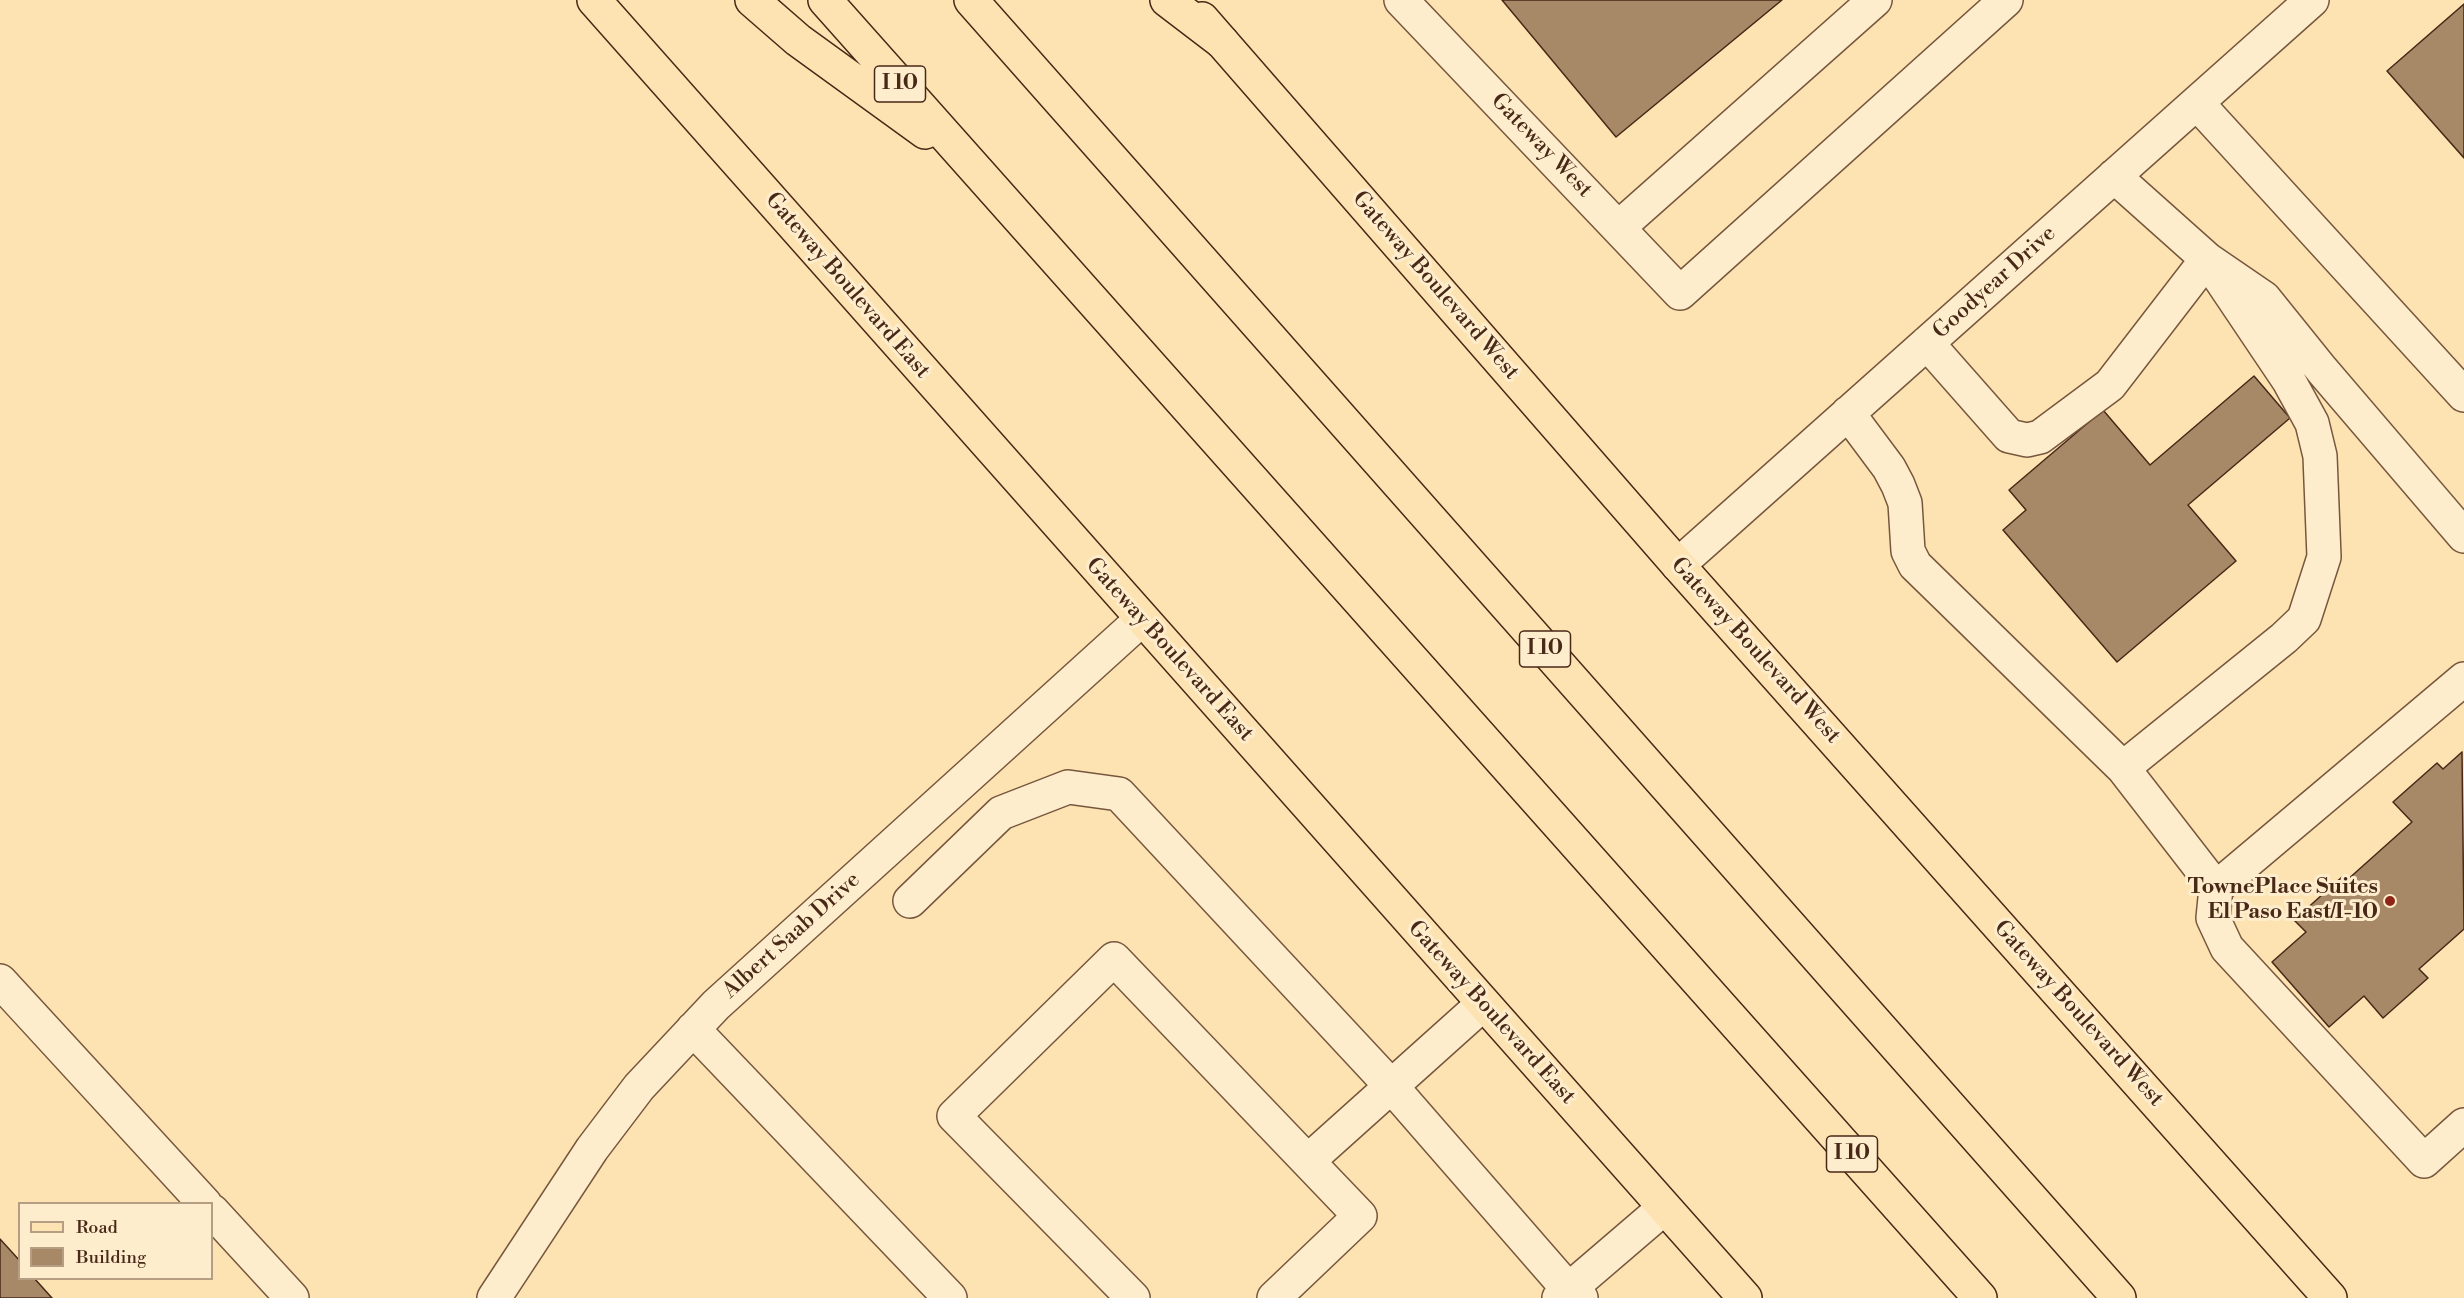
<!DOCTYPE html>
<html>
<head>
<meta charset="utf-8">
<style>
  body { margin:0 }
  #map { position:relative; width:2464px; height:1298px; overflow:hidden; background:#fee3b2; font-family:"Libre Bodoni",serif }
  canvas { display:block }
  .legend { position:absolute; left:18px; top:1202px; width:195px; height:78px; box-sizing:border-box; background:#feedcd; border:2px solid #b59e84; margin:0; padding:8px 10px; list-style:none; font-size:18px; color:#482817 }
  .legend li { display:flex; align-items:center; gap:12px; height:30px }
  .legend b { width:30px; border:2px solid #b59e84 }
</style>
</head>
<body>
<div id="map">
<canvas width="2464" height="1298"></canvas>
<ul class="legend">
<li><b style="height:8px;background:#fee3b2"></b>Road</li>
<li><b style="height:16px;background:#a78968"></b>Building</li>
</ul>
</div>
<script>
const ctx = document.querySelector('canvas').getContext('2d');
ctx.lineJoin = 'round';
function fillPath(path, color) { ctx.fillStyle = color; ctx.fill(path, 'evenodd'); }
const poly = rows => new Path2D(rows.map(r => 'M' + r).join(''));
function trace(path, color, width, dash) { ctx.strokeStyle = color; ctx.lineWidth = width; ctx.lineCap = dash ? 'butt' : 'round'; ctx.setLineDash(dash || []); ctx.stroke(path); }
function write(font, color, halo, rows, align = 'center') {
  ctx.font = font + ' "Libre Bodoni",serif'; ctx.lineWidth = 6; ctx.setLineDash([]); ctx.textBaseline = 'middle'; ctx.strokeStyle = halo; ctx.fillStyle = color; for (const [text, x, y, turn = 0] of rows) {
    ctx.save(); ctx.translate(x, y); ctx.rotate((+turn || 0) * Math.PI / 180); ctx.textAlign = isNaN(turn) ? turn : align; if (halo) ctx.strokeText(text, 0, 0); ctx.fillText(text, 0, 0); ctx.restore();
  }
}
const building = poly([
  [1502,0,1782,0,1616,137,1502,0],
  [2464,4,2464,158,2387,71,2464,4],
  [2254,376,2290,418,2188,505,2236,561,2117,662,2003,530,2026,510,2009,490,2103,410,2150,465,2254,376],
  [2462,752,2464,929,2419,969,2428,978,2383,1018,2364,996,2329,1027,2272,962,2306,932,2294,920,2342,877,2346,881,2412,822,2393,802,2437,763,2443,769,2462,752],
  [0,1239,20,1261,20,1278,34,1278,52,1298,0,1298,0,1239]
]);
fillPath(building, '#a78968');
trace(building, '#482817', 1.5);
const minor = poly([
  [1401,0,1680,293,2006,0],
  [2197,103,2464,395],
  [2114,176,2207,259,2264,298,2322,370,2464,536],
  [1618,228,1875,0],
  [1927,343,2009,436,2027,440,2040,437,2110,385,2207,259],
  [1848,413,1889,468,1898,485,1905,503,1908,551,1915,565,2123,768,2284,638,2304,619,2324,557,2320,456,2312,423,2289,381,2207,259],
  [1678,565,2312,0],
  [2123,768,2216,888,2464,679],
  [2216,888,2213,918,2227,948,2424,1161,2464,1125],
  [910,901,1001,813,1068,787,1119,794,1392,1087,1568,1289,1581,1298],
  [0,981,205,1204],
  [693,1029,950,1298],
  [1308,1161,1483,1004],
  [212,1211,292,1298],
  [494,1298,592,1149,639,1087,716,1005,1142,619],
  [1133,1298,954,1116,1114,959,1360,1216,1274,1298],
  [1559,1298,1664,1208]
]);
const major = poly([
  [594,0,1745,1298],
  [1202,19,1678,565,2330,1298]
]);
const highway = poly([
  [752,0,798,40,925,132],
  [825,0,1980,1298],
  [971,0,2119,1298],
  [1167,0,1222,42]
]);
trace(minor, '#76573e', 36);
trace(major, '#482817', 36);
trace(highway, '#482817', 36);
trace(minor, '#feedcd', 33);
trace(major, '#fee3b2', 33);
trace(highway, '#fee3b2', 33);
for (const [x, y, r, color] of [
  [2390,901,6,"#8f2418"]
]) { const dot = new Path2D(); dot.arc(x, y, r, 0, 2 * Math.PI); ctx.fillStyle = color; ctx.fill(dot); trace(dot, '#feedcd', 2); }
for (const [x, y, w] of [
  [900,84,51],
  [1545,649,51],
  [1852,1154,51]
]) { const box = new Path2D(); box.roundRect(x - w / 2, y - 18, w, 36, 4.5); ctx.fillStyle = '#feedcd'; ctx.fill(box); trace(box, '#482817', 1.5); }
write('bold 21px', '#482817', null, [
  ["I 10",900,84],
  ["I 10",1545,649],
  ["I 10",1852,1154]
]);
write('22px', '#482817', '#feedcd', [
  ["Gateway West",1541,146,46],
  ["Goodyear Drive",1995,283,-42],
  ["Gateway Boulevard East",847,286,49],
  ["Gateway Boulevard West",1435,286,49],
  ["Gateway Boulevard East",1169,650,48],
  ["Gateway Boulevard West",1755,651,48],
  ["Albert Saab Drive",792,936,-42],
  ["Gateway Boulevard East",1491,1013,48],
  ["Gateway Boulevard West",2078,1014,48]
]);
write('bold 22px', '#482817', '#feedcd', [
  ["TownePlace Suites",2378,888],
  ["El Paso East/I-10",2378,913]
], 'right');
</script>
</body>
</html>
